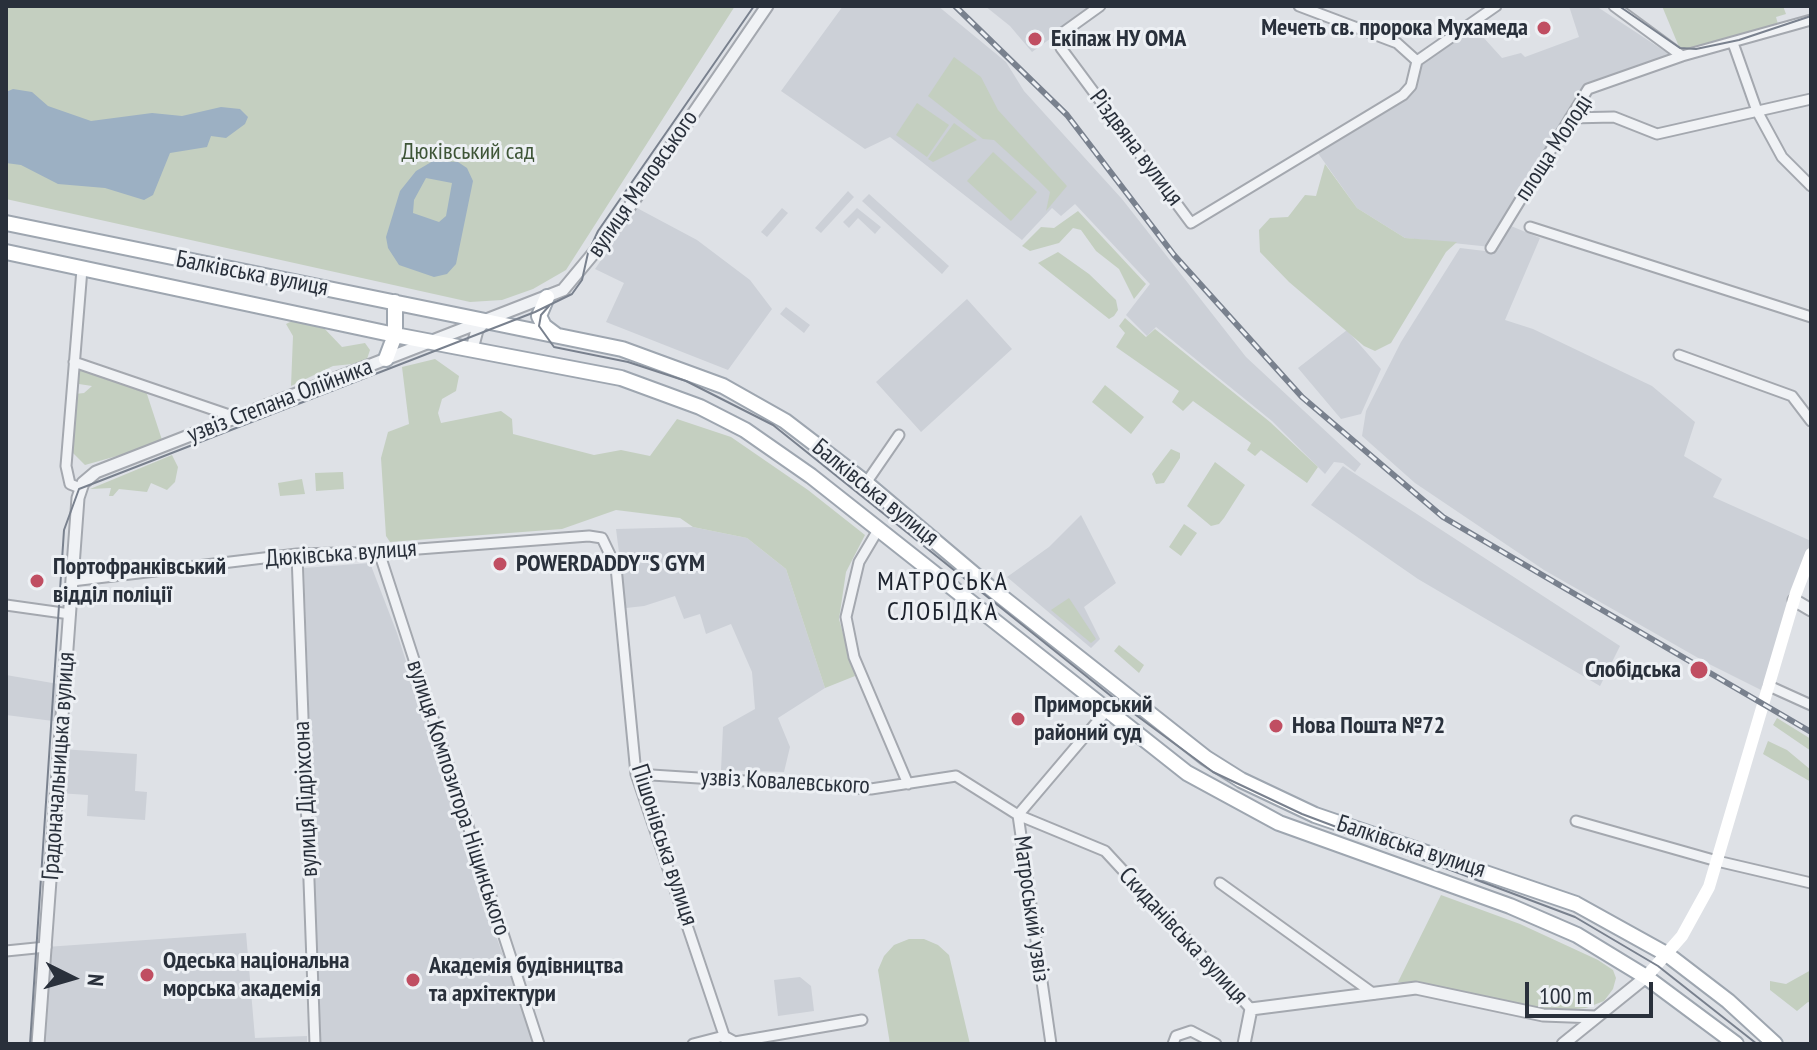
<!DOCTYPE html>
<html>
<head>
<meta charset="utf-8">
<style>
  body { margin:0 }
  #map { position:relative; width:1817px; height:1050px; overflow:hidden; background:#dee1e6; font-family:"PT Sans Narrow",sans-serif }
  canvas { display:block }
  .frame { position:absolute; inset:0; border:8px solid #29303b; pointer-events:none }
  .north { position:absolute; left:32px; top:938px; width:80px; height:80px; -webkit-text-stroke:6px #edf0f4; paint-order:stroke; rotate:95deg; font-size:22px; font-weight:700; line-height:32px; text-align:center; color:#29303b }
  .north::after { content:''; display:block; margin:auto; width:28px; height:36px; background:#29303b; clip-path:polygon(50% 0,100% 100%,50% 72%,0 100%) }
  .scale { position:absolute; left:1525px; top:982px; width:128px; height:36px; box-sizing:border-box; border:4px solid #29303b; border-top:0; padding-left:10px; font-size:24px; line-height:28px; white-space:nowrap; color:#29303b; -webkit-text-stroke:6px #edf0f4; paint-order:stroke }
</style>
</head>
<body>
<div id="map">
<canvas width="1817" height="1050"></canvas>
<div class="frame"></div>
<div class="north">N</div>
<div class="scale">100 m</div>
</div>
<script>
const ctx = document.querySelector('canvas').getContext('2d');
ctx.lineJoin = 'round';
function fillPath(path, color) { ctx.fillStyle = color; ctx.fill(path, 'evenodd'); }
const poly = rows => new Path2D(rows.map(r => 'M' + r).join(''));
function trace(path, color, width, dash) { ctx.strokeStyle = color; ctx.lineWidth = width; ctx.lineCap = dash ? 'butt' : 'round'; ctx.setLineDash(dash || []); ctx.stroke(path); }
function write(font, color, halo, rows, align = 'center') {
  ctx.font = font + ' "PT Sans Narrow",sans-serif'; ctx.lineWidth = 6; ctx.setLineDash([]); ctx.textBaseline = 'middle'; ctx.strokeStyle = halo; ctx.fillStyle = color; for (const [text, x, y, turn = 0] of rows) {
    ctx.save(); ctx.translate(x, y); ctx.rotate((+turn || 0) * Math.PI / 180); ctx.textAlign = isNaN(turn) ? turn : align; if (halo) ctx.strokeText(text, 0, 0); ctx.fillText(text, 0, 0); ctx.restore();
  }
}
fillPath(poly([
  [843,6,938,6,1006,62,1024,91,1122,199,1246,357,1361,464,1355,472,1343,463,1334,462,1325,474,1272,421,1156,327,1147,336,1126,315,1150,284,1075,204,1061,216,1052,208,1022,240,890,137,865,149,781,91],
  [985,6,1095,6,1032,52,1010,26],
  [1569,6,1596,6,1672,56,1591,84,1491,247,1405,238,1357,208,1315,149,1407,92,1418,80,1422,63,1474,27,1502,58,1521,53,1525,57,1579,37],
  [848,191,854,197,821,233,815,228],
  [869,194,949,266,942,274,862,201],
  [637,208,697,240,750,280,772,309,728,370,606,322,624,283,595,269],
  [782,208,788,213,767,237,761,232],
  [857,208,881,227,875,234,858,218,849,228,843,222],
  [1511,226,1540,238,1505,320,1533,329,1652,386,1695,422,1684,456,1722,479,1713,497,1811,541,1765,692,1707,663,1544,570,1415,483,1362,436,1366,411,1401,342,1460,248,1493,252],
  [967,299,1012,349,921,432,876,382],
  [786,307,810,325,804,333,780,314],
  [1347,330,1381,369,1361,414,1341,419,1298,368],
  [1343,466,1620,646,1600,686,1418,579,1311,505],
  [1081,515,1116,583,1084,607,1100,639,1091,648,1007,577,1049,547],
  [693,527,747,538,786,569,825,688,778,718,790,747,784,772,721,770,723,727,755,709,752,672,731,624,706,634,700,614,684,619,675,596,644,606,626,608,616,529],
  [370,563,397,633,474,875,535,1044,314,1044,315,877,304,568],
  [6,675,64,685,61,722,6,715],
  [61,749,137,754,135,791,147,792,145,820,87,816,88,795,58,793],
  [246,933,255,1038,307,1036,307,1044,39,1044,46,947],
  [800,977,811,986,814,1011,778,1016,774,980]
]), '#ccd0d7');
fillPath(poly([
  [6,6,735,6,566,270,533,289,502,300,470,302,6,199],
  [1662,6,1783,6,1786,14,1776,17,1779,28,1682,54],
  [954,57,981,77,998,110,1067,186,1046,211,1050,192,1038,180,994,140,983,139,928,96],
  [917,103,949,125,927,157,896,135],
  [954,123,977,140,933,162,928,159],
  [993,152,1037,192,1011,221,967,181],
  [1325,164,1357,208,1405,238,1457,242,1446,252,1391,343,1375,351,1364,346,1289,282,1260,252,1259,230,1270,218,1288,217,1305,195,1316,196],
  [1078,211,1146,284,1134,299,1119,269,1096,251,1081,230,1073,228,1059,243,1030,251,1022,246,1041,227,1054,228],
  [1058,252,1089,274,1116,300,1118,310,1114,316,1109,319,1038,263],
  [1125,318,1146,337,1155,329,1270,422,1318,467,1307,483,1261,450,1255,456,1247,450,1251,443,1193,401,1183,411,1172,402,1179,391,1116,347,1125,333,1119,326],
  [296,319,306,325,322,326,342,347,365,343,370,350,367,359,362,363,333,366,291,386,293,336,286,324],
  [435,359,459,376,456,391,442,399,438,413,441,423,501,411,512,419,513,434,594,455,621,450,650,456,677,419,731,437,808,490,865,535,846,572,839,619,855,676,825,688,786,569,747,538,693,527,680,518,616,510,562,529,390,542,386,536,381,458,388,432,409,424,402,367],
  [77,367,145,388,163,443,85,465,72,452,75,394,84,393,92,386,79,384],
  [1105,385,1144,417,1131,434,1092,402],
  [1171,449,1180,453,1180,458,1164,483,1156,484,1152,474],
  [172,455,178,467,175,482,167,490,151,483,147,492,119,489,113,496,109,496,111,488,90,489],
  [1215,462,1245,485,1224,518,1219,524,1211,526,1187,506],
  [343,472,344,489,316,491,315,473],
  [302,479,305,494,280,496,278,483],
  [1184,524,1197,533,1181,556,1169,547],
  [1069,598,1096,639,1091,643,1051,610],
  [1119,645,1144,665,1139,673,1114,651],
  [1777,718,1811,739,1811,751,1773,725],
  [1768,741,1787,750,1811,770,1811,782,1763,754],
  [1441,895,1520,924,1598,960,1613,970,1616,978,1613,989,1604,1001,1586,1008,1544,1012,1398,982],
  [909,939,924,939,938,945,949,955,970,1044,890,1044,878,970,884,956,894,945],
  [1811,970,1811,1003,1808,1002,1797,1011,1770,990,1770,981,1786,984]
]), '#c4cfc0');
fillPath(poly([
  [13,89,32,92,48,106,91,121,152,113,182,116,221,107,240,109,248,117,245,124,226,138,211,136,207,147,170,153,153,195,144,200,105,188,58,184,21,165,6,163,6,92],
  [433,161,458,162,467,168,473,181,456,264,447,274,434,277,399,265,388,248,386,237,400,191,416,171],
  [426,178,452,183,446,216,439,222,413,213,414,200]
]), '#9cb0c3');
const minor = poly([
  [1100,6,1061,34,1061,48,1191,223,1403,95,1411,86,1417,61],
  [1299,6,1397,43,1417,61],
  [1614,6,1682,56],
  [1733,43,1757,111,1782,157,1811,186],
  [1417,61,1496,6],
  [1570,118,1614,117,1657,134,1811,99],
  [1530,227,1811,317],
  [1491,248,1588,89,1682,56,1811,20],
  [1679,355,1792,396,1811,421],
  [74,362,238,418],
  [866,483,899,435],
  [80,488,70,484,66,466,82,269],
  [878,530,859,562,846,617,854,657,908,784],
  [379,552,539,1044],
  [297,554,315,1044],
  [72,581,297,554,379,552,589,536,602,538,616,567,636,774,727,1044],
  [6,605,70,614],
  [1769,686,1811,705],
  [636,774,871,789,956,776,1018,815,1105,851,1251,1009],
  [1576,821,1717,861,1811,883],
  [1220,883,1374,994],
  [6,951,46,947],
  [693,1044,724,1036,735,1042,862,1020],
  [1051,1044,1018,815,1108,709],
  [1173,1044,1176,1036,1191,1031,1216,1044]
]);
const tertiary = poly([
  [472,349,477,330,485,321],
  [1794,600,1811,610],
  [38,1044,78,498,83,483,96,472,563,290,617,225,767,6],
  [1244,1044,1251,1009,1416,988,1543,1015,1596,1017],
  [1563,1044,1646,977]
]);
const primary = poly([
  [6,223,622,349,723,386,785,421,866,483,988,586,1206,758,1241,780,1315,815,1576,904,1668,955,1728,1001,1775,1044],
  [6,252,395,335,621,378,700,407,745,430,811,476,1187,773,1279,823,1510,906,1577,935,1646,977,1736,1044],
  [547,297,539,316,544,326,556,335],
  [386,359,395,335,395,302]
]);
trace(minor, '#a4a8af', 13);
trace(tertiary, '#a4a8af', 15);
trace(primary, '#9ea6b0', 18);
trace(minor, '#f0f2f5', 9);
trace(tertiary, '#f0f2f5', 11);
trace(poly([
  [1646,977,1682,936,1709,887,1796,593,1811,554]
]), '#fff', 12);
trace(primary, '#fff', 14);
trace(poly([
  [1619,6,1680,48,1696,49,1739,40,1811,16],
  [549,306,541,315,539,326,554,347,628,362,686,381,773,425,1121,704,1213,772,1302,814,1575,917,1658,966,1757,1044],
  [30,1044,64,530,79,489,535,312,572,294,582,280,588,253,598,231,754,6]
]), '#79818e', 2);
const rail = poly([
  [955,6,1067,115,1174,255,1302,397,1443,517,1811,732]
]);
trace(rail, '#79818e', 6);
trace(rail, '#edf0f4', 3, [9]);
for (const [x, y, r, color] of [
  [1544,28,8,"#c04e62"],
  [1035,39,8,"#c04e62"],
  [500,564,8,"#c04e62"],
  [37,581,8,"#c04e62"],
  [1699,670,10,"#c04e62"],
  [1018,719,8,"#c04e62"],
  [1276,726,8,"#c04e62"],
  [147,975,8,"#c04e62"],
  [413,980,8,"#c04e62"]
]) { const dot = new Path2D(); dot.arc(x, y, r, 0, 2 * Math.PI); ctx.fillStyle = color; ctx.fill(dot); trace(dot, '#edf0f4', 3); }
write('bold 24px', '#29303b', '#edf0f4', [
  ["Мечеть св. пророка Мухамеда",1528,28,"right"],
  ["Екіпаж НУ ОМА",1051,39],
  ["POWERDADDY\"S GYM",516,564],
  ["Портофранківський",53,567],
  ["відділ поліції",53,595],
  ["Слобідська",1681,670,"right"],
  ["Приморський",1034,705],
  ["районий суд",1034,733],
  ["Нова Пошта №72",1292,726],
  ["Одеська національна",163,961],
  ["морська академія",163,989],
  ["Академія будівництва",429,966],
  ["та архітектури",429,994]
], 'left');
write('24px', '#29303b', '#edf0f4', [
  ["Різдвяна вулиця",1136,148,53],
  ["площа Молоді",1554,148,-57],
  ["вулиця Маловського",643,184,-55],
  ["Балківська вулиця",252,274,11],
  ["узвіз Степана Олійника",280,401,-21],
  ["Балківська вулиця",875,493,39],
  ["Дюківська вулиця",341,554,-4],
  ["Градоначальницька вулиця",59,766,-86],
  ["узвіз Ковалевського",785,782,3],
  ["вулиця Композитора Ніщинського",458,798,72],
  ["вулиця Дідріхсона",306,799,-93],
  ["Пішонівська вулиця",664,845,72],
  ["Балківська вулиця",1411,847,18],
  ["Матроський узвіз",1031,909,82],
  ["Скиданівська вулиця",1183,936,47]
]);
write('24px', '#3e5537', '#edf0f4', [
  ["Дюківський сад",468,152]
]);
ctx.letterSpacing = '2px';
write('26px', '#1b212c', '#edf0f4', [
  ["МАТРОСЬКА",943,583],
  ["СЛОБІДКА",943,613]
]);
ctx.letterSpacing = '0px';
</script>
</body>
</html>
